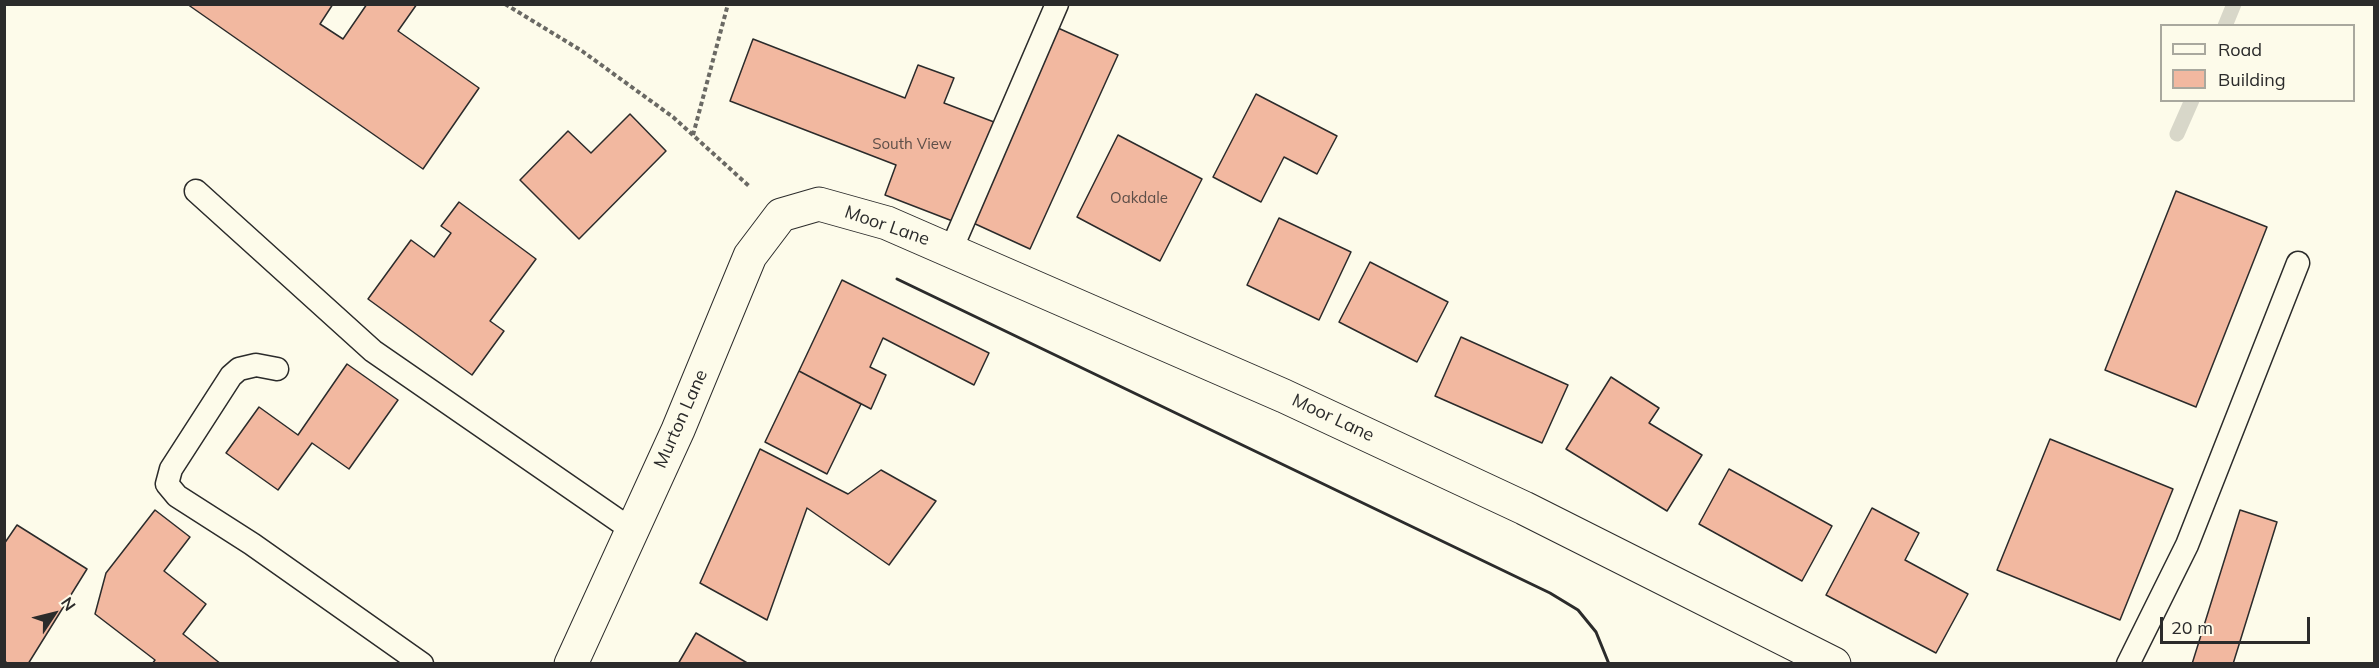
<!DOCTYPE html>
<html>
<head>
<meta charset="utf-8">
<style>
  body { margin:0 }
  #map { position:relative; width:2379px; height:668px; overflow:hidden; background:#fdfbea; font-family:Mulish,sans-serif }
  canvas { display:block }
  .frame { position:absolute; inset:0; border:6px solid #2b2b2b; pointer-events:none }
  .legend { position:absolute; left:2160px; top:24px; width:195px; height:78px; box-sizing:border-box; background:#fdfbea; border:2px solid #a9a89e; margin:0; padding:8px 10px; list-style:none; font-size:18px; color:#2b2b2b }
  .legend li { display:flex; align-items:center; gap:12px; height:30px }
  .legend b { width:30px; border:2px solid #a9a89e }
  .north { position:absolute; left:24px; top:584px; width:60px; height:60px; -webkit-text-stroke:4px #fdfbea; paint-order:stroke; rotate:55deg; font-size:16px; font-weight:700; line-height:24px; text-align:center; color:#2b2b2b }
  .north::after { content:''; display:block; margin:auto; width:21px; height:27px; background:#2b2b2b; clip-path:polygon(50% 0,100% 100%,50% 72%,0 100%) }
  .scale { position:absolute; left:2160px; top:617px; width:150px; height:27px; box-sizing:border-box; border:3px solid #2b2b2b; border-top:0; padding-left:8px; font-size:18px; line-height:21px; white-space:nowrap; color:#2b2b2b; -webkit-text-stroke:4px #fdfbea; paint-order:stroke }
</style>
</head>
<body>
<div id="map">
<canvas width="2379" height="668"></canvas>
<div class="frame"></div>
<ul class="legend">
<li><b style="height:8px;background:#fdfbea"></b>Road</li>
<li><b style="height:16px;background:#f2b8a0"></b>Building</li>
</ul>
<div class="north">N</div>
<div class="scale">20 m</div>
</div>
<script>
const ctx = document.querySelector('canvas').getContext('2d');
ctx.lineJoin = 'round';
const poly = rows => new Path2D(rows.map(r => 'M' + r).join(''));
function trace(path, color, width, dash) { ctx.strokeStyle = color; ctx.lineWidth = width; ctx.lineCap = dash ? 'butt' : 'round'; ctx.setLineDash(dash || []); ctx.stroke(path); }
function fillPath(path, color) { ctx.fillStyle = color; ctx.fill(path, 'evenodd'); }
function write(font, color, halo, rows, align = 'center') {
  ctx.font = font + ' Mulish,sans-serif'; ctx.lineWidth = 4.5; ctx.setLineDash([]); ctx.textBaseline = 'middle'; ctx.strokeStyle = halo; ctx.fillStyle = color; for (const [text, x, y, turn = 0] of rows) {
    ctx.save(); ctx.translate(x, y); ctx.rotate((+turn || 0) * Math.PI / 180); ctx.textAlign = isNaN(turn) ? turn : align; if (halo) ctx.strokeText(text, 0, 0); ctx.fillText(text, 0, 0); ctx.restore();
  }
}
trace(poly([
  [2225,26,2234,4],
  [2177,134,2192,100]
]), '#d8d7c9', 15);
const building = poly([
  [187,4,333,4,320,24,343,39,367,4,417,4,398,31,479,88,423,169,187,4],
  [1058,28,1118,55,1030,249,971,222,1058,28],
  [753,39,905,98,918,65,954,78,944,103,994,122,955,222,885,195,896,165,730,101,753,39],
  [1256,94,1337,136,1317,174,1284,157,1261,202,1213,177,1256,94],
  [630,114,666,151,579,239,520,180,568,131,591,153,630,114],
  [1118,135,1202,179,1160,261,1077,217,1118,135],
  [2176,191,2267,227,2196,407,2105,370,2176,191],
  [459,202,536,259,490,321,504,331,472,375,368,299,411,240,434,257,451,233,441,226,459,202],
  [1279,218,1351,252,1319,320,1247,285,1279,218],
  [1370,262,1448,302,1417,362,1339,322,1370,262],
  [842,280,989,353,974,385,883,338,870,367,886,375,871,409,799,371,842,280],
  [1461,337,1568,385,1542,443,1435,396,1461,337],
  [347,364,398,400,349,469,312,443,278,490,226,453,259,407,298,435,347,364],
  [799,371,861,404,827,474,765,442,799,371],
  [1611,377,1659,408,1649,423,1702,455,1667,511,1566,449,1611,377],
  [2050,439,2173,489,2120,620,1997,570,2050,439],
  [760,449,848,494,881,470,936,501,889,565,807,508,767,620,700,583,760,449],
  [1729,469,1832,526,1802,581,1699,524,1729,469],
  [1872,508,1919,533,1905,560,1968,594,1936,653,1826,595,1872,508],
  [155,510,190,537,164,571,206,604,183,634,221,664,152,664,155,660,95,614,106,573,155,510],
  [2240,510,2277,522,2233,664,2192,664,2240,510],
  [17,525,87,569,28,664,9,664,4,661,4,544,17,525],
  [696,633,749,664,678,664,696,633]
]);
fillPath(building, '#f2b8a0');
trace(building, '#2b2b2b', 1.5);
const service = poly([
  [196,191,373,351,632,530],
  [951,250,1057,4],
  [277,369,256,365,239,369,231,376,171,469,167,484,177,496,252,544,422,664],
  [2128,664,2187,545,2298,263]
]);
const minor = poly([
  [571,664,678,430,750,256,781,215,819,204,887,223,1284,396,1524,508,1834,664]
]);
trace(service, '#2b2b2b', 25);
trace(minor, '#2b2b2b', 35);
trace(poly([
  [505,4,582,51,673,117,749,186],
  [693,135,728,4]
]), '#6a6964', 4, [4.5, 3]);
trace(service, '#fdfbea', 22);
trace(minor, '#fdfbea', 33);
trace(poly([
  [897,279,1550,593,1578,610,1596,632,1609,664]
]), '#2b2b2b', 3);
write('15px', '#5d4e48', null, [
  ["South View",912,144],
  ["Oakdale",1139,198]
]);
write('18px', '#2b2b2b', '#fdfbea', [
  ["Moor Lane",887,226,19],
  ["Moor Lane",1333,418,25],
  ["Murton Lane",681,419,-66]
]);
</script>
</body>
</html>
